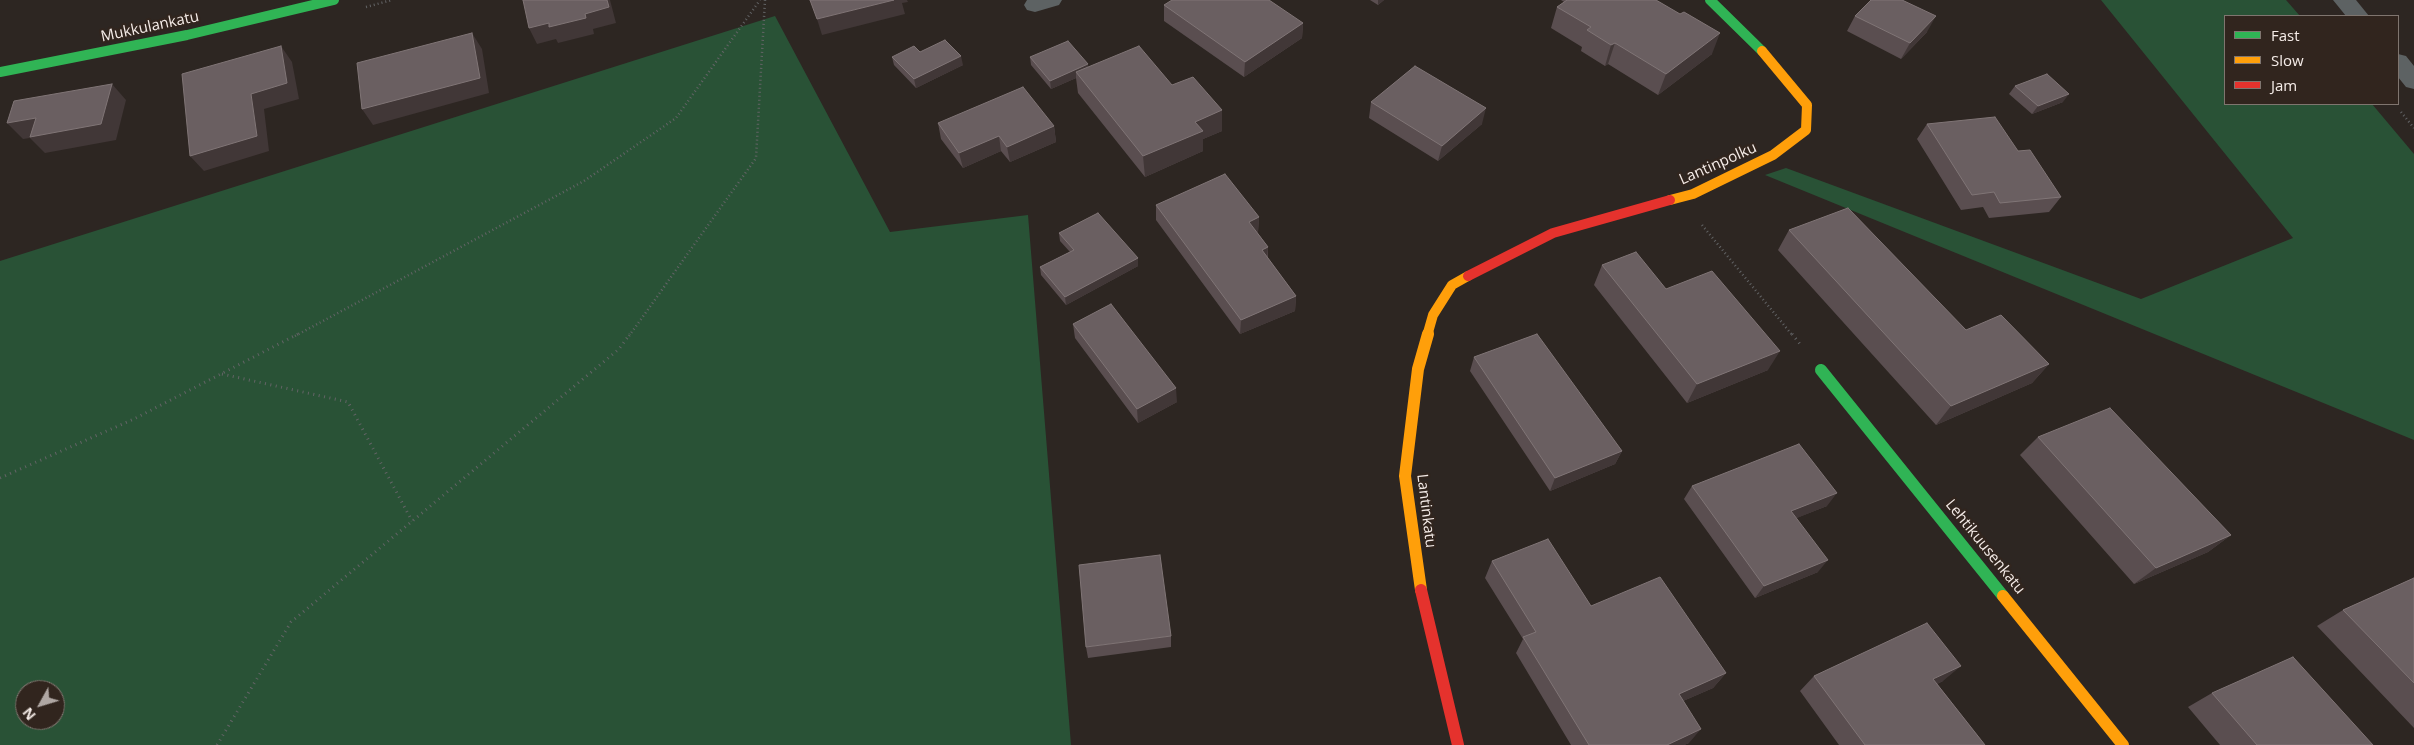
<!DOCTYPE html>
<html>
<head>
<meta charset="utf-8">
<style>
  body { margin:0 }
  #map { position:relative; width:2414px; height:745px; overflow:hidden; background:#2d2622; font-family:"Open Sans",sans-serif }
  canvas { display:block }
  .legend { position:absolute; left:2224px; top:15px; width:175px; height:90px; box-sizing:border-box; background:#31251e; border:1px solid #7f756f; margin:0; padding:6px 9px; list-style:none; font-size:15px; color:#f5ece8 }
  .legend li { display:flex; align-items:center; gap:10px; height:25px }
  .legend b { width:25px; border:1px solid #7f756f }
  .north { position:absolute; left:15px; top:680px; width:50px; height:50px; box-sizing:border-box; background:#31251e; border:1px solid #7f756f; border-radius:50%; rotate:231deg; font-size:14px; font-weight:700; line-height:20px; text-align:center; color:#f5ece8 }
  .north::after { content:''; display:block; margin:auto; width:18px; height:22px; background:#afa7a3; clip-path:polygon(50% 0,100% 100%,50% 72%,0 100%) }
</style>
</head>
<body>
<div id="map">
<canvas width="2414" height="745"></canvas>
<ul class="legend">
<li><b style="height:6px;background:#30b455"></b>Fast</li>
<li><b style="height:6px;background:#ff9f0a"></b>Slow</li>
<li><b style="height:6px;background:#e5322d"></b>Jam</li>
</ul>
<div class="north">N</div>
</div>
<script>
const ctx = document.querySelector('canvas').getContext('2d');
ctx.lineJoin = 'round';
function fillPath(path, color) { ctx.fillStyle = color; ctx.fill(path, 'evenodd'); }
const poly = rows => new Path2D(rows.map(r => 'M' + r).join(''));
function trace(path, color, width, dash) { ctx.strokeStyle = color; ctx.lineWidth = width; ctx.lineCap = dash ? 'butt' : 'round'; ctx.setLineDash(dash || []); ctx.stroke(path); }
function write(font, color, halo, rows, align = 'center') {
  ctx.font = font + ' "Open Sans",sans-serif'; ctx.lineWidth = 4.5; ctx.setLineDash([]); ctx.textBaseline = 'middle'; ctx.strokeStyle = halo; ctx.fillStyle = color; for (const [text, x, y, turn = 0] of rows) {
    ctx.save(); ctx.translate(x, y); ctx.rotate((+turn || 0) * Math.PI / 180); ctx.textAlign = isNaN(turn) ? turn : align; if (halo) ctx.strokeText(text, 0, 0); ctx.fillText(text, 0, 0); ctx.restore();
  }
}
fillPath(poly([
  [2101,0,2286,0,2300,16,2225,16,2225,104,2372,104,2414,154,2414,440,1765,175,1786,168,2141,299,2293,238],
  [775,16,890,232,1028,215,1071,745,0,745,0,261],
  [25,690,55,690,55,720,25,720]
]), '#295236');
trace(poly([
  [366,7,392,0],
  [2401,112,2414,128],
  [1702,225,1793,336],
  [295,336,584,181,676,118,760,0],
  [629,336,756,158,765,0]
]), '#636466', 2.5, [1, 3]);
trace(poly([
  [1792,334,1800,344],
  [222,374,348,402,412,521],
  [0,478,134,419,298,334],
  [217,745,291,622,619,349,630,334]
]), '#636466', 3, [1, 4.5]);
fillPath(poly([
  [1027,0,1062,0,1059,5,1035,12,1027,10,1024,5,1027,0],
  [2333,0,2356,0,2369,16,2346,16,2333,0],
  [2398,54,2406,56,2414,66,2414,89,2406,87,2398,77,2398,54]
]), '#5d6263');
trace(poly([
  [1710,0,1762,51],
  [0,72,187,35,334,0]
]), '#30b455', 10);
trace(poly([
  [1821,370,2003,596]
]), '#30b455', 12);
trace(poly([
  [1670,200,1693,194,1773,155,1806,130,1807,105,1762,51],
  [1427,336,1433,315,1452,285,1468,276]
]), '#ff9f0a', 10);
trace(poly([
  [1421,590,1405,476,1418,369,1428,334],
  [2003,596,2123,745]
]), '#ff9f0a', 12);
trace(poly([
  [1468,276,1553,233,1670,200]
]), '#e5322d', 10);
trace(poly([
  [1421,590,1458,745]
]), '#e5322d', 12);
fillPath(poly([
  [1370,0,1384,0,1378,5],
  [1561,0,1656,0,1712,54,1658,95,1608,64,1605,66,1581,51,1582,47,1551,28,1557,7,1564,2],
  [1164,5,1303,23,1302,38,1244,77,1164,21],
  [1855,16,1927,32,1901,59,1847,31],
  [920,52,963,65,916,88,894,65,892,57],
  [1030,57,1088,67,1172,85,1222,110,1222,131,1203,139,1203,151,1145,177,1078,93,1076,78,1051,89,1031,65],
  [2015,86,2063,102,2032,114,2009,94],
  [1371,102,1482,124,1438,161,1369,118],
  [938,123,1054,126,1056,142,1010,162,1001,151,963,168,941,139],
  [1927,124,2018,151,2061,197,2049,212,1989,218,1983,207,1961,210,1917,139],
  [1156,205,1259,217,1258,232,1257,232,1268,247,1268,258,1296,296,1295,311,1240,334,1156,220],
  [1789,230,1966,330,2049,364,2032,383,1936,425,1778,250],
  [1059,233,1138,258,1138,266,1066,305,1041,275,1040,267,1070,252,1060,241],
  [1602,265,1666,289,1768,370,1687,403,1594,285],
  [1073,324,1177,402,1138,423,1075,338],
  [1474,357,1622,451,1615,464,1550,491,1470,371],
  [2038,437,2231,535,2208,552,2134,584,2020,455],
  [1692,486,1827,506,1796,518,1818,572,1755,598,1684,499],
  [1492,561,1591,606,1726,673,1713,688,1683,701,1689,743,1684,745,1571,745,1516,653,1523,639,1485,578],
  [2414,578,2414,728,2317,626,2343,610],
  [1171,636,1171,647,1088,658,1086,647],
  [1814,676,1943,681,1937,684,1985,745,1839,745,1800,691],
  [2212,693,2373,745,2220,745,2188,707]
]), '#5a4e50');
fillPath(poly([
  [607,0,610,0,616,23,593,29,594,34,558,43,556,39,537,44,529,28,585,14],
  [894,0,907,0,908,2,902,3,905,14,822,35,817,19],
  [1378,0,1384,0,1378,5],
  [1936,16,1927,32,1901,59,1910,43],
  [1303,23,1302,38,1244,77,1245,62],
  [472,33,482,49,489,93,373,125,362,109],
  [1720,33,1712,54,1658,95,1666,74],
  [1615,43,1608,64,1605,66,1611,45],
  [281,46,292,62,299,99,264,109,269,151,204,171,190,156],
  [961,56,963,65,916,88,914,79],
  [1088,64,1089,73,1076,72,1076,78,1051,89,1050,81],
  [112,84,126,100,116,140,45,153,30,138,23,139,7,123,36,118],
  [2069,94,2063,102,2032,114,2038,106],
  [1486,108,1482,124,1438,161,1442,146],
  [1222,110,1222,131,1203,139,1203,151,1145,177,1143,156,1195,122],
  [1054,126,1056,142,1010,162,1007,147],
  [999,136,1001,151,963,168,959,153],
  [1259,217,1258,232,1249,237,1249,222],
  [1268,247,1267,262,1262,250],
  [1138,258,1138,266,1066,305,1065,297],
  [1296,296,1295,311,1240,334,1241,320],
  [1780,351,1768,370,1687,403,1697,384],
  [2049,364,2032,383,1936,425,1951,406],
  [1176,388,1177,402,1138,423,1137,409],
  [1622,451,1615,464,1550,491,1555,478],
  [1837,493,1827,506,1782,524,1791,511],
  [2231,535,2208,552,2134,584,2156,568],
  [1828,560,1818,572,1755,598,1764,586],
  [1961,666,1943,681,1916,694,1933,679],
  [1726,673,1713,688,1667,708,1679,694],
  [1701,729,1689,743,1684,745,1667,745]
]), '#413737');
const building = poly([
  [523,0,607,0,609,7,585,14,586,18,549,27,549,23,529,28,523,0],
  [810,0,894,0,817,19,810,0],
  [1172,0,1269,0,1303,23,1245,62,1164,5,1172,0],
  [1567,0,1656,0,1680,14,1684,12,1720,33,1666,74,1615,43,1611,45,1587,30,1591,27,1557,7,1567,0],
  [1871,0,1902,0,1936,16,1910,43,1855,16,1871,0],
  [472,33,480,78,362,109,357,63,472,33],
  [945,40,961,56,914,79,892,57,914,46,920,52,945,40],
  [1068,41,1088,64,1050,81,1030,57,1068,41],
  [281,46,287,83,251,94,257,136,190,156,182,74,281,46],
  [1139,46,1172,85,1193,77,1222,110,1195,122,1203,131,1143,156,1076,72,1139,46],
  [1415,66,1486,108,1442,146,1371,102,1415,66],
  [2047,74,2069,94,2038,106,2015,86,2047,74],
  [112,84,101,124,30,137,36,118,7,123,14,101,112,84],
  [1023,87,1054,126,1007,147,999,136,959,153,938,123,1023,87],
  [1995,117,2018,151,2030,150,2061,197,2000,203,1994,192,1972,195,1927,124,1995,117],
  [1225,174,1259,217,1249,222,1268,247,1262,250,1296,296,1241,320,1156,205,1225,174],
  [1848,208,1966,330,2001,315,2049,364,1951,406,1789,230,1848,208],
  [1098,213,1138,258,1065,297,1040,267,1074,250,1059,233,1098,213],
  [1636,252,1666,289,1712,271,1780,351,1697,384,1602,265,1636,252],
  [1111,304,1176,388,1137,409,1073,324,1111,304],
  [1537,334,1622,451,1555,478,1474,357,1537,334],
  [2110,408,2231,535,2156,568,2038,437,2110,408],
  [1799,444,1837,493,1791,511,1828,560,1764,586,1692,486,1799,444],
  [1548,539,1591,606,1660,577,1726,673,1679,694,1701,729,1667,745,1589,745,1523,637,1536,632,1492,561,1548,539],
  [1160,555,1171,636,1086,647,1079,565,1160,555],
  [2414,578,2414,683,2343,610,2414,578],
  [1927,623,1961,666,1933,679,1985,745,1865,745,1814,676,1927,623],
  [2293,657,2373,745,2257,745,2212,693,2293,657]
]);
fillPath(building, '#6a5f61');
trace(building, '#807576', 1);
write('15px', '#f5ece8', '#31251e', [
  ["Mukkulankatu",150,27,-12],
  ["Lantinpolku",1718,164,-24],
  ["Lantinkatu",1426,511,83],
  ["Lehtikuusenkatu",1985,547,51]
]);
</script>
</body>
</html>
